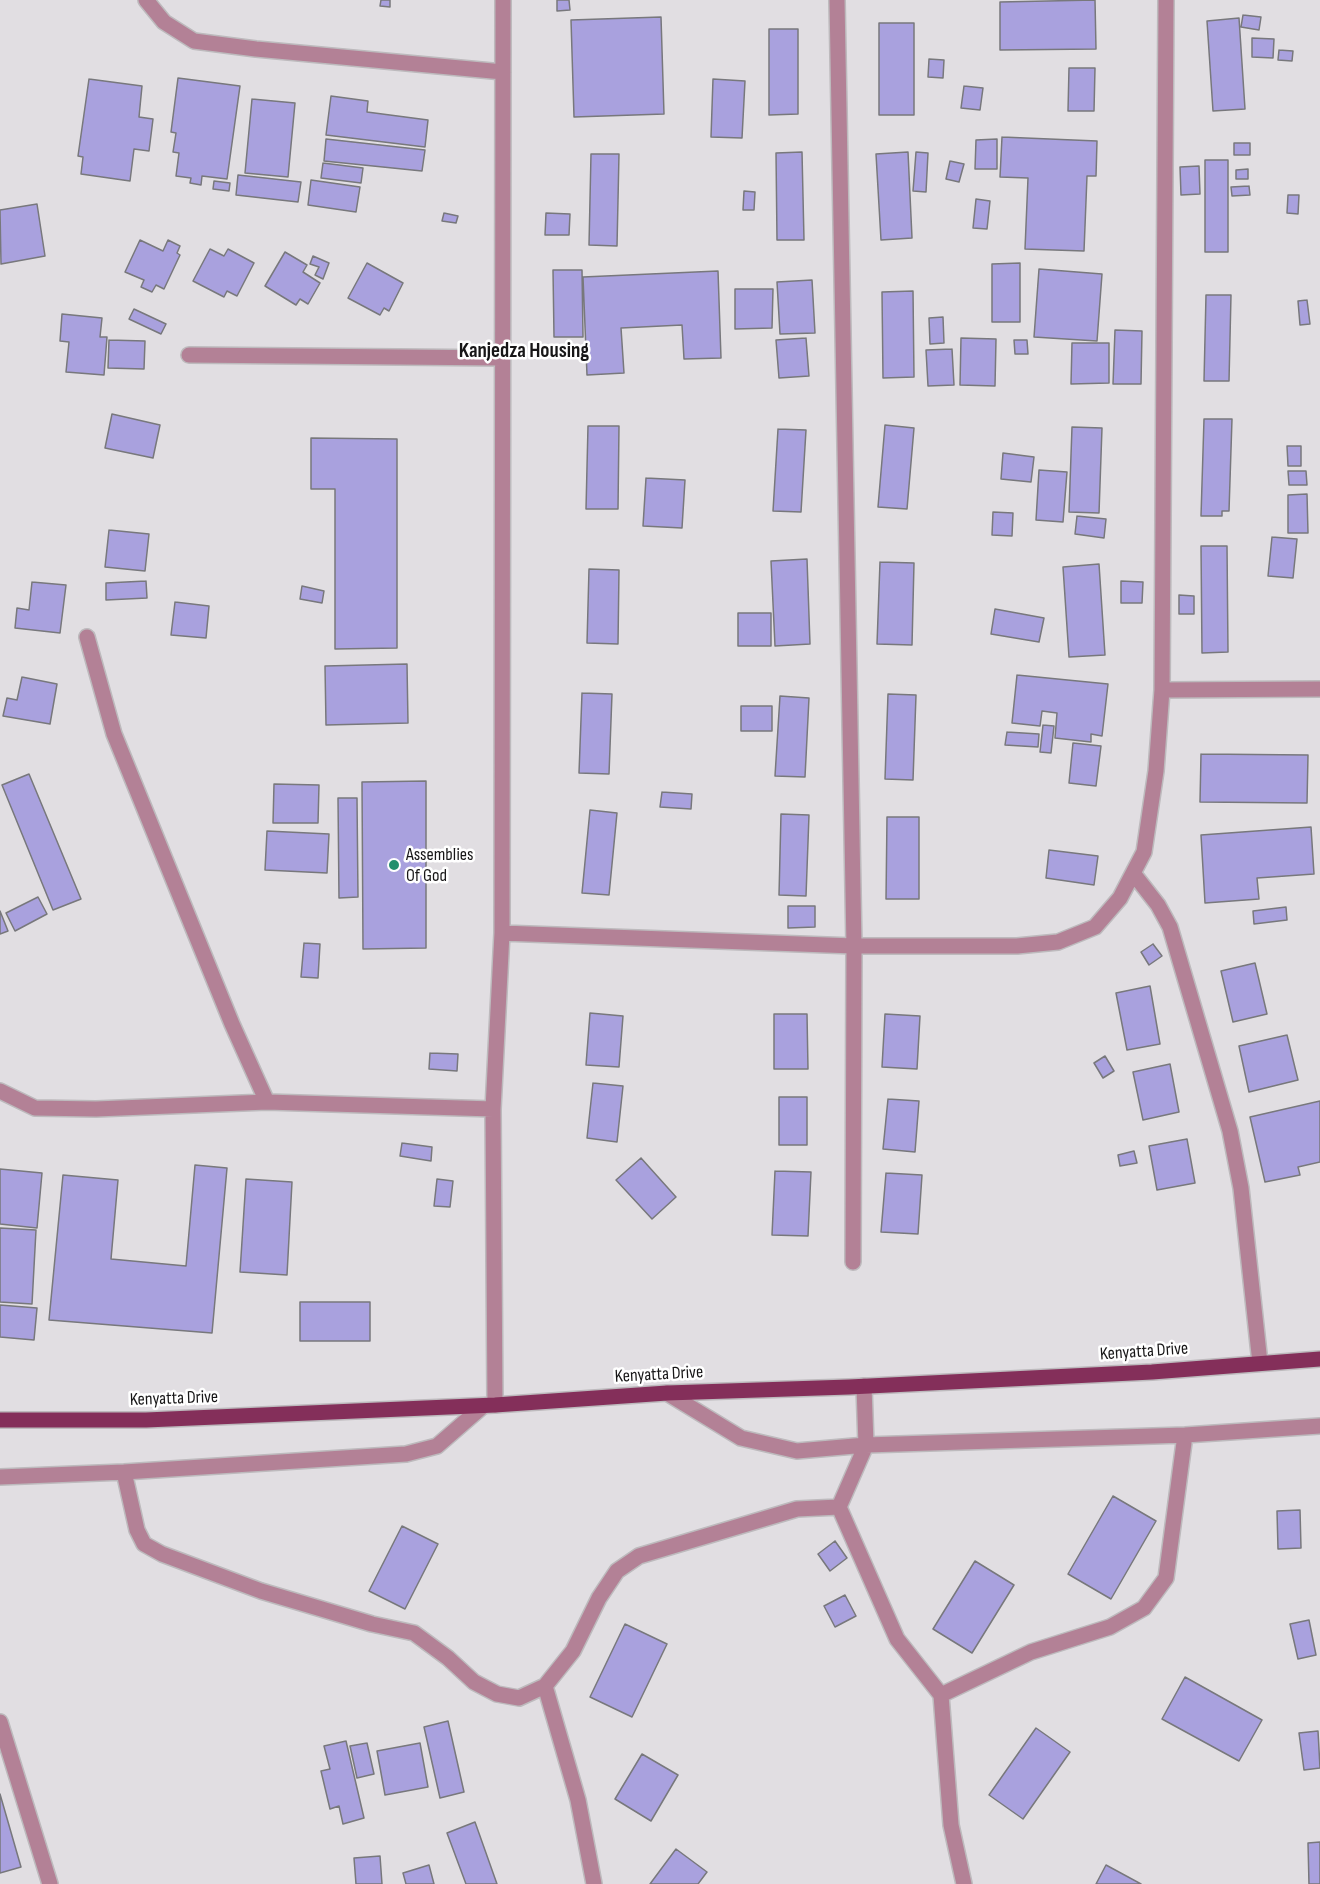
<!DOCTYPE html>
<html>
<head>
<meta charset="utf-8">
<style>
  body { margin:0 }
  canvas { display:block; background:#e1dee2 }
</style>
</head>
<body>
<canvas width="1320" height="1884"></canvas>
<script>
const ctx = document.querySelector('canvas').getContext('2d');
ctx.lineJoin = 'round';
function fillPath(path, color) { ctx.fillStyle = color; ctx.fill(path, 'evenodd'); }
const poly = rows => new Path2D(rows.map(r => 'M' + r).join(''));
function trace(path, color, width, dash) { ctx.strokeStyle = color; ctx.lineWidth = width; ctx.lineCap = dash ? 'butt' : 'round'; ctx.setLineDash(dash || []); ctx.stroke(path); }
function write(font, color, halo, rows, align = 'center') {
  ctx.font = font + ' "Sofia Sans Condensed",sans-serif'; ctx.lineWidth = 5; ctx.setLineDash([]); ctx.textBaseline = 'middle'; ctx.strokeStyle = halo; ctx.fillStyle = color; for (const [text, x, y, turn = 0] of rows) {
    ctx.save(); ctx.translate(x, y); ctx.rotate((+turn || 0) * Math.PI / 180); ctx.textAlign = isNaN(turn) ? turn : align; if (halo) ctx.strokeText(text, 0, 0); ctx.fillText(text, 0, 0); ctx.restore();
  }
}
const building = poly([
  [381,0,390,0,390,7,380,6,381,0],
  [557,0,569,0,570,10,557,11,557,0],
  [1095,0,1096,49,1000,50,1000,2,1095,0],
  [1243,15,1261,17,1259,30,1241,27,1243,15],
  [661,17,664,114,574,117,571,20,661,17],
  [1239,18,1245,109,1213,111,1207,21,1239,18],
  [879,23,914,23,914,115,879,115,879,23],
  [769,29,798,29,798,114,769,115,769,29],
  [1252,38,1274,39,1273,58,1252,57,1252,38],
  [1279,50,1293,51,1292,61,1278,60,1279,50],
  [929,59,944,60,943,78,928,77,929,59],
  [1069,68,1095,68,1094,111,1068,111,1069,68],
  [178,78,240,86,227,179,202,176,201,185,190,183,191,178,176,176,179,153,173,152,176,133,171,132,178,78],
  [89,79,142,86,139,117,153,119,149,151,134,149,130,181,81,174,83,157,78,156,89,79],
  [713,79,745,81,742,138,711,137,713,79],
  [964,86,983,88,980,110,961,108,964,86],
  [331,96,368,101,367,112,428,120,425,147,326,135,331,96],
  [252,99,295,103,288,177,245,173,252,99],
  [1002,137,1097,141,1096,176,1087,176,1084,251,1025,249,1028,178,1000,177,1002,137],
  [326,139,425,150,422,171,324,161,326,139],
  [997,139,997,169,975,169,976,140,997,139],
  [1234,143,1250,143,1250,155,1234,155,1234,143],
  [802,152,804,240,777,240,776,153,802,152],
  [908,152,912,238,881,240,876,154,908,152],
  [916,152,928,153,926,192,913,191,916,152],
  [591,154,619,154,617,246,589,245,591,154],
  [1205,160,1228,160,1228,252,1205,252,1205,160],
  [950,161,964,164,959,182,946,179,950,161],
  [323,163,363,168,361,183,321,178,323,163],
  [1199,166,1200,194,1181,195,1180,167,1199,166],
  [1248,169,1248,179,1236,179,1236,170,1248,169],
  [238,175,301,182,298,202,236,195,238,175],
  [311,180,360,187,356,212,308,205,311,180],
  [214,181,230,183,229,191,213,189,214,181],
  [1249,186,1250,195,1232,196,1231,187,1249,186],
  [744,191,755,192,754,210,743,210,744,191],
  [1288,195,1299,195,1298,214,1287,213,1288,195],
  [976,199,990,201,987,229,973,228,976,199],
  [37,204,45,256,1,264,0,210,37,204],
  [444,213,458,216,456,223,442,221,444,213],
  [546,213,570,214,569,235,545,235,546,213],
  [140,240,163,251,168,240,180,246,177,253,180,255,164,289,156,285,152,292,141,287,144,280,125,272,140,240],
  [210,249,224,256,228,249,254,263,237,296,227,291,224,297,193,281,210,249],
  [285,252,307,265,303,272,320,283,308,304,300,299,296,305,265,286,285,252],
  [313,256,329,263,323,279,315,275,319,267,310,264,313,256],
  [367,263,403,283,389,311,384,308,380,315,348,298,367,263],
  [1020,263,1020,322,992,322,992,264,1020,263],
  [1039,269,1102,274,1097,341,1034,337,1039,269],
  [553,270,582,270,583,337,554,337,553,270],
  [718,271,721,358,684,359,682,325,621,328,624,373,587,375,583,277,718,271],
  [812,280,815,333,780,334,777,282,812,280],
  [735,289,773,289,772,328,735,329,735,289],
  [913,291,914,377,883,378,882,292,913,291],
  [1206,295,1231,295,1229,381,1204,381,1206,295],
  [1307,300,1310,324,1300,325,1298,301,1307,300],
  [134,309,166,324,161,334,129,319,134,309],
  [62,314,102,318,100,337,107,337,104,375,66,372,69,342,60,341,62,314],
  [943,317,944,343,930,344,929,318,943,317],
  [1115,330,1142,331,1141,384,1113,384,1115,330],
  [806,338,809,376,779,378,776,340,806,338],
  [961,338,996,339,995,386,960,385,961,338],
  [109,340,145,341,144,369,108,368,109,340],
  [1014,340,1027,340,1028,354,1015,354,1014,340],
  [1072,343,1109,343,1109,383,1071,384,1072,343],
  [952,349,954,385,928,386,926,350,952,349],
  [112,414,160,425,153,458,105,448,112,414],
  [1204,419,1232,419,1229,511,1222,511,1222,516,1201,516,1204,419],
  [885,425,914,428,907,509,878,507,885,425],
  [588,426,619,426,618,509,586,509,588,426],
  [1072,427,1102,428,1099,513,1069,512,1072,427],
  [778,429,806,430,801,512,773,511,778,429],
  [311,438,397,439,397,648,335,649,335,489,311,489,311,438],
  [1287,446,1301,446,1301,466,1288,466,1287,446],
  [1003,453,1034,457,1031,482,1001,479,1003,453],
  [1039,470,1067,472,1063,522,1036,520,1039,470],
  [1288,471,1306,471,1307,485,1289,485,1288,471],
  [646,478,685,480,682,528,643,526,646,478],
  [1307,494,1308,533,1288,533,1288,495,1307,494],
  [993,512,1013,513,1012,536,992,535,993,512],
  [1077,516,1106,519,1104,538,1075,534,1077,516],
  [109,530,149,534,145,571,105,567,109,530],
  [1272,537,1297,539,1293,578,1268,576,1272,537],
  [1201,546,1227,546,1228,652,1202,653,1201,546],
  [807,559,810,644,775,646,771,561,807,559],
  [880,562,914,563,912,645,877,644,880,562],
  [1099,564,1105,655,1069,657,1063,567,1099,564],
  [589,569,619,570,618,644,587,643,589,569],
  [146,581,147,598,106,600,106,583,146,581],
  [1121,581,1143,582,1142,603,1121,603,1121,581],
  [32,582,66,585,60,633,15,628,17,608,29,610,32,582],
  [302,586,324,591,322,603,300,599,302,586],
  [1179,595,1194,596,1194,614,1179,614,1179,595],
  [175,602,209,606,206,638,171,635,175,602],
  [995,609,1044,618,1039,642,991,634,995,609],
  [738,613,771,613,771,646,738,646,738,613],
  [407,664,408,723,326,725,325,666,407,664],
  [1017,675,1108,684,1102,736,1091,734,1091,742,1055,738,1057,713,1042,711,1040,726,1012,723,1017,675],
  [22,677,57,684,50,724,3,716,7,698,17,700,22,677],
  [582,693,612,694,609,774,579,773,582,693],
  [888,694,916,695,913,780,885,779,888,694],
  [780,696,809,698,805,777,775,776,780,696],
  [741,706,772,706,772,731,741,731,741,706],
  [1043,725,1054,726,1051,753,1040,752,1043,725],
  [1007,732,1039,734,1038,747,1005,745,1007,732],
  [1073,743,1101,746,1096,786,1069,783,1073,743],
  [1201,754,1308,755,1307,803,1200,802,1201,754],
  [29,774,81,899,53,910,2,785,29,774],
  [426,781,426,948,363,949,362,782,426,781],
  [274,784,319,785,318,823,273,823,274,784],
  [662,792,692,794,691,809,660,807,662,792],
  [338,798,357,798,358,897,339,898,338,798],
  [590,810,617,813,609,895,582,893,590,810],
  [781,814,809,815,806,896,779,895,781,814],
  [887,817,919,817,919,899,886,899,887,817],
  [1311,827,1314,874,1257,878,1259,899,1205,903,1201,835,1311,827],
  [267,831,329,834,327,873,265,870,267,831],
  [1049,850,1098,856,1094,885,1046,878,1049,850],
  [38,897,47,914,15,931,6,913,38,897],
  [788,906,815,906,815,927,788,928,788,906],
  [1286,907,1287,920,1254,924,1253,911,1286,907],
  [0,911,8,931,0,934,0,911],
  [304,943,320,944,318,978,301,977,304,943],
  [1153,944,1162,956,1149,965,1141,952,1153,944],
  [1255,963,1267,1014,1233,1022,1221,971,1255,963],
  [1150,986,1160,1044,1127,1050,1116,993,1150,986],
  [590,1013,623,1016,619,1067,586,1065,590,1013],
  [774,1014,807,1014,808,1069,774,1069,774,1014],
  [885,1014,920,1016,917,1069,882,1067,885,1014],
  [1287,1035,1298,1080,1249,1092,1239,1046,1287,1035],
  [430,1053,458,1054,457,1071,429,1069,430,1053],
  [1105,1056,1114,1071,1103,1078,1094,1063,1105,1056],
  [1170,1064,1179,1112,1143,1120,1133,1072,1170,1064],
  [593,1083,623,1086,617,1142,587,1138,593,1083],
  [779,1097,807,1097,807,1145,779,1145,779,1097],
  [888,1099,919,1101,915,1152,883,1149,888,1099],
  [1320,1101,1320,1162,1298,1167,1300,1175,1265,1182,1250,1117,1320,1101],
  [1187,1139,1195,1183,1157,1190,1149,1146,1187,1139],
  [402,1143,432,1147,431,1161,400,1156,402,1143],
  [1134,1151,1137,1163,1120,1166,1118,1155,1134,1151],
  [641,1158,676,1197,652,1219,616,1180,641,1158],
  [195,1165,227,1168,212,1333,49,1320,63,1175,118,1180,111,1259,186,1266,195,1165],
  [0,1169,42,1173,37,1228,0,1224,0,1169],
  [775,1171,811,1172,808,1236,772,1235,775,1171],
  [886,1173,922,1175,918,1234,881,1232,886,1173],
  [246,1179,292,1182,287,1275,240,1272,246,1179],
  [437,1179,453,1181,450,1207,434,1206,437,1179],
  [0,1228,36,1230,32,1304,0,1302,0,1228],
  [300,1302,370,1302,370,1341,300,1341,300,1302],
  [0,1305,37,1308,34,1340,0,1337,0,1305],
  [1113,1496,1156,1521,1111,1599,1068,1574,1113,1496],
  [1300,1510,1301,1548,1278,1549,1277,1511,1300,1510],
  [402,1526,438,1544,405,1609,369,1591,402,1526],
  [835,1541,847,1558,830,1571,818,1554,835,1541],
  [975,1561,1014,1585,972,1653,933,1629,975,1561],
  [845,1595,856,1616,835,1627,824,1606,845,1595],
  [1309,1620,1316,1655,1298,1659,1290,1624,1309,1620],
  [625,1624,667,1644,632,1717,590,1697,625,1624],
  [1185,1677,1262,1720,1239,1761,1162,1719,1185,1677],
  [448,1721,464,1792,440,1798,424,1727,448,1721],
  [1036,1728,1070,1752,1023,1819,989,1795,1036,1728],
  [1318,1731,1320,1768,1304,1770,1299,1733,1318,1731],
  [346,1741,364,1818,343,1824,339,1806,330,1809,321,1771,330,1769,324,1746,346,1741],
  [367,1743,374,1774,357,1778,350,1746,367,1743],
  [420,1743,428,1787,385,1795,377,1751,420,1743],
  [642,1754,678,1775,651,1821,615,1799,642,1754],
  [0,1794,21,1867,0,1873,0,1794],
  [475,1822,497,1884,466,1884,447,1833,475,1822],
  [1320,1842,1320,1884,1309,1884,1308,1843,1320,1842],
  [676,1849,707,1872,698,1884,650,1884,676,1849],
  [380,1856,382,1884,356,1884,354,1858,380,1856],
  [429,1865,434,1884,406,1884,403,1873,429,1865],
  [1106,1865,1141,1884,1096,1884,1106,1865]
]);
fillPath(building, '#a9a1de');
trace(building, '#78787c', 1.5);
const minor = poly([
  [146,0,164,22,194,41,256,49,503,72],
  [837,0,854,946,853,1262],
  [189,355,503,358],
  [87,637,114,734,232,1024,267,1102],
  [1162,690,1320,689],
  [1133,873,1158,905,1170,927,1230,1131,1241,1188,1260,1363],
  [502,933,854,946,1017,946,1058,942,1095,927,1120,898,1144,852,1156,771,1162,690,1166,0],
  [0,1091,35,1108,96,1109,267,1102,493,1109],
  [864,1386,866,1445,839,1507,897,1639,941,1695,951,1825,964,1884],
  [667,1393,741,1438,797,1451,866,1445,1185,1435,1320,1426],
  [495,1405,493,1109,502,933,503,0],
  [124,1472,137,1530,144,1544,162,1554,261,1591,372,1624,414,1633,448,1658,474,1682,497,1694,519,1698,545,1686,573,1651,599,1598,617,1571,639,1556,797,1509,839,1507],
  [0,1477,124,1472,406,1454,437,1446,483,1406],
  [545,1686,578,1800,594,1884],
  [941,1695,1031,1652,1110,1627,1144,1608,1166,1578,1185,1435],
  [0,1722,50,1884]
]);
const major = poly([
  [0,1420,146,1420,495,1405,667,1393,849,1387,1152,1372,1320,1359]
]);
trace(minor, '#bdbabd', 18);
trace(major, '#bdbabd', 18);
trace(minor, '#b38196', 15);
trace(major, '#842f5a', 15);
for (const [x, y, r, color] of [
  [394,865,6,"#238f6e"]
]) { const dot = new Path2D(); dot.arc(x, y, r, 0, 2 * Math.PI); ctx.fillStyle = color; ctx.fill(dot); trace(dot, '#fff', 2); }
write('18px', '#171617', '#fff', [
  ["Assemblies",406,855],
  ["Of God",406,876]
], 'left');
write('18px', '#171617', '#fff', [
  ["Kenyatta Drive",1144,1352,-4],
  ["Kenyatta Drive",659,1375,-3],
  ["Kenyatta Drive",174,1399,-2]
]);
write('bold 21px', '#171617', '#fff', [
  ["Kanjedza Housing",524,352]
]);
</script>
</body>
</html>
